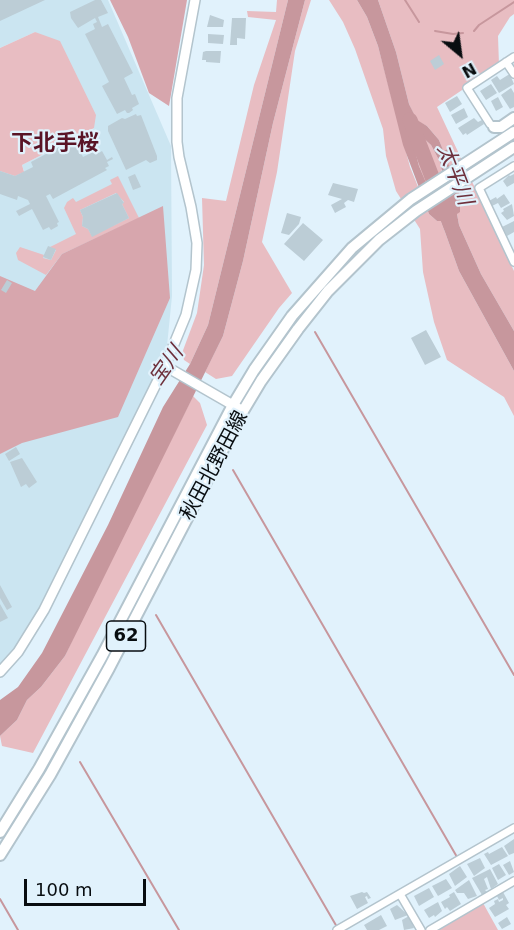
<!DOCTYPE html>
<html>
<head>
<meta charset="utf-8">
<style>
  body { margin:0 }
  #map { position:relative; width:514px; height:930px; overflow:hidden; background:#e1f2fc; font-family:"DejaVu Sans",sans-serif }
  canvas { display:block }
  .north { position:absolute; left:430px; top:24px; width:60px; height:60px; -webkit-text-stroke:4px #e1f2fc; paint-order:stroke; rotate:151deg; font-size:16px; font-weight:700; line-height:24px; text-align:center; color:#080d10 }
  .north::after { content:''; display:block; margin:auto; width:21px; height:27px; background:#080d10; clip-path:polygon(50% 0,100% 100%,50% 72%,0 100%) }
  .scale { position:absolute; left:24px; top:879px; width:122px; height:27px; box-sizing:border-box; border:3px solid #080d10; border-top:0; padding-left:8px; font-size:18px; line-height:21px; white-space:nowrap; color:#080d10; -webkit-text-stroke:4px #e1f2fc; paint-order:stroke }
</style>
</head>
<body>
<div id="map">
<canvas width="514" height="930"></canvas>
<div class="north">N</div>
<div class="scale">100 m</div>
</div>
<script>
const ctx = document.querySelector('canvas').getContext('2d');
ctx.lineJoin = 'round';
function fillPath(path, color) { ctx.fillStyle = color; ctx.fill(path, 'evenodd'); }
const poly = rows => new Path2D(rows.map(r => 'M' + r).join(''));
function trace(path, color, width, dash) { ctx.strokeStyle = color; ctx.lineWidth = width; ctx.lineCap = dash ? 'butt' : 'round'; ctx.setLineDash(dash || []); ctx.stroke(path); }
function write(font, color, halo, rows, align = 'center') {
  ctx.font = font + ' "DejaVu Sans","Noto Sans JP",sans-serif'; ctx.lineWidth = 4.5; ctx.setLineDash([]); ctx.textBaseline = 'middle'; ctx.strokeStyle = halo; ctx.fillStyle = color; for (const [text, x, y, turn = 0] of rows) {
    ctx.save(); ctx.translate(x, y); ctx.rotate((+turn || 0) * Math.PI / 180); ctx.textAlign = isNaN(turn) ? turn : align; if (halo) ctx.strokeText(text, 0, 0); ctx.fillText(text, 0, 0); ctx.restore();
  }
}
fillPath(poly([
  [0,0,108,0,171,146,172,296,165,366,44,610,0,672,0,171,24,171,22,165,94,128,35,32,0,48]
]), '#cbe5f1');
fillPath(poly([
  [277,0,288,0,208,325,190,364,184,360,182,353,197,313,204,265,202,198,226,201,254,85,276,20,248,17,247,11,276,12],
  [305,0,311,0,295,51,277,172,262,242,292,293,279,308,232,376,216,379,205,372,223,336,243,261,273,123],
  [329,0,357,0,367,17,378,46,410,167,429,214,437,221,441,221,459,271,514,371,514,416,504,397,447,360,434,322,423,272,420,229,396,191,386,156,383,129,355,49,343,22],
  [378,0,514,0,514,14,510,17,498,36,499,65,437,107,514,271,514,331,481,274,459,225,457,214,460,195,439,140,427,126,417,121,409,104,396,52],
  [35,32,60,41,96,115,94,128,22,165,24,172,15,176,0,171,0,48],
  [421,136,431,145,440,162,447,205,437,212,419,166,413,142],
  [118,176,139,218,62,254,46,275,18,260,16,253,20,247,44,255,43,258,51,260,56,250,50,247,76,234,64,208,67,202,73,198,76,202,112,184,110,180],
  [116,193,124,202,122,204,129,218,92,236,88,229,82,226,83,217,80,210],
  [193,396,200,403,207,425,33,753,2,746,0,736,17,720,27,700,41,687,65,656,91,599],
  [483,903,498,930,436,930]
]), '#e8bdc2');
fillPath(poly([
  [110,0,187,0,169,106,149,93,128,37],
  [163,206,170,298,118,417,22,443,0,454,0,276,35,291,62,254]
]), '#d7a6ad');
fillPath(poly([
  [288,0,305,0,273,123,243,261,223,336,65,656,41,687,27,700,17,720,0,736,0,700,18,687,42,653,108,525,163,407,190,364,208,325],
  [357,0,378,0,396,52,409,104,417,120,427,126,439,140,447,160,460,195,460,212,457,214,459,225,481,274,514,331,514,371,459,271,441,221,437,221,429,214,403,145,378,46,367,17],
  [421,136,431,145,440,162,448,201,447,205,438,211,419,166,413,143]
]), '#c7979d');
trace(poly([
  [405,0,419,22],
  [435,31,453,34,463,33],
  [474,31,479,25,514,2],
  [444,152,449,150],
  [315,332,514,675],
  [233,470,457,857],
  [156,615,337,927],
  [80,762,179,930],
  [0,899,18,930]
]), '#c7979d', 2);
trace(poly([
  [410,120,451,226]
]), '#c7979d', 15);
fillPath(poly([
  [0,0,45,0,0,21],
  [95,0,101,0,108,13,98,17,102,27,108,24,133,73,124,78,132,95,135,94,139,104,132,108,133,110,129,113,127,113,125,110,117,114,102,86,109,82,85,34,95,29,93,24,97,22,95,18,78,28,71,18,70,12],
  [210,15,224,20,223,27,207,27],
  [232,18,246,18,245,39,237,38,237,45,230,45],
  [208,34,224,35,223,44,208,43],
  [206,51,221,51,220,63,206,62,206,60,202,60,203,52],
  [439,55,444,64,435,70,430,61],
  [508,75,510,75,514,84,499,93,491,80,497,76,500,80],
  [491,84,497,93,486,100,480,91],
  [511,88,514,93,514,107,510,109,501,95],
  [457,96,462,104,450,112,445,103],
  [498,97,503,107,496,111,491,101],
  [464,108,468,117,456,124,451,115],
  [136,114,137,116,141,115,157,156,157,160,150,163,146,160,126,170,108,131,108,126,122,118,125,119],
  [474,118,478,122,482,120,484,124,467,135,466,133,463,135,458,128],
  [74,139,83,157,97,150,99,153,102,151,107,160,112,157,113,159,107,162,109,166,105,168,107,170,53,199,50,194,46,196,59,222,57,223,58,226,51,230,49,227,43,230,32,209,19,216,16,211,30,204,28,200,18,196,17,200,0,194,0,171,15,176,33,167,31,162],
  [135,174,141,187,133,190,128,177],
  [514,174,514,183,507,187,503,181,509,175,510,176],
  [333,183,358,189,354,202,348,200,344,203,346,207,335,213,331,205,342,199,328,195],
  [117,193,124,203,122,204,129,218,92,237,88,229,82,226,83,217,80,210],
  [504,194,510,203,501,208,498,203,492,206,489,201,496,197,497,199],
  [512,204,514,216,507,220,501,213,504,211,503,209],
  [287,213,301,217,299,224,289,235,281,233],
  [514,221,514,232,507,236,502,227],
  [303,223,323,240,304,261,284,244],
  [48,246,56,249,51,260,43,257],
  [7,280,12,283,6,293,1,290],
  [426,330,441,357,425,365,411,338],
  [16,447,20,454,9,461,5,454],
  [22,458,37,482,29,488,26,484,21,487,10,462],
  [0,585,12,607,7,610,0,598],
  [0,604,8,618,0,622],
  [514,839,514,853,509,855,504,846],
  [502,847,508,856,491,865,484,854,488,852,489,854],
  [480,858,485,868,474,876,467,864],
  [510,861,514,872,509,875,503,865],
  [499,864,506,875,498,880,492,868],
  [460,866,467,877,455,886,449,874],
  [490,869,498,884,491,889,487,877,484,879,488,889,485,890,487,892,482,895,472,878],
  [446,879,452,888,438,896,432,886],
  [469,880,477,896,468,899,464,893,457,893,455,890],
  [429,888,434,897,419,906,414,896],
  [362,892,364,893,367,892,371,898,368,899,367,896,365,897,368,903,357,909,350,896],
  [454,892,461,904,450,911,447,907,445,909,441,902,450,897,449,895],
  [503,892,509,903,506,905,509,909,495,917,489,908,495,904,494,901,498,899,499,902,503,900,503,898,499,900,497,896],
  [438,902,442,911,435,917,434,915,429,918,424,910],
  [397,905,408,915,395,920,390,909],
  [381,915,387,926,379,930,367,930,364,925],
  [409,916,414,928,404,930,402,920],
  [507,917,511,924,502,929,498,923]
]), '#bccdd6');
const minor = poly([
  [506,62,514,74],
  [494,127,490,124,467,88,514,57],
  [514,166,479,188,514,262],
  [400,894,421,930],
  [337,930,514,828],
  [430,930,514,881]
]);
const tertiary = poly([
  [165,366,238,408],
  [0,672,18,652,44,610,165,366,186,315,196,270,197,243,191,207,179,157,177,142,177,98,195,0]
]);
const primary = poly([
  [494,127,501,127,514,118],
  [0,832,39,769,102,656,233,405,254,370,292,316,352,248,411,199,514,132],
  [0,855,50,775,109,668,243,411,261,381,298,329,328,291,379,240,416,211,514,147]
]);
trace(minor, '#b3c4cd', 10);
trace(tertiary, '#b3c4cd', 12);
trace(primary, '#b3c4cd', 14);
trace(minor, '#fff', 7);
trace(tertiary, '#fff', 9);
trace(primary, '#fff', 10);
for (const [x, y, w] of [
  [126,636,39]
]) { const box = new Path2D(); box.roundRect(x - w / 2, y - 15, w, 30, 4.5); ctx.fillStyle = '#e1f2fc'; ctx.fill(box); trace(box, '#080d10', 1.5); }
write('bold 18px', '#080d10', null, [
  ["62",126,636]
]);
write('20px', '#080d10', '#e1f2fc', [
  ["秋田北野田線",215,466,-62]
]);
write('italic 21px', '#6e303c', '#e1f2fc', [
  ["太平川",454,175,69],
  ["宝川",167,366,-55]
]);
write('bold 22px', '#591426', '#e1f2fc', [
  ["下北手桜",55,144]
]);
</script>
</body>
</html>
